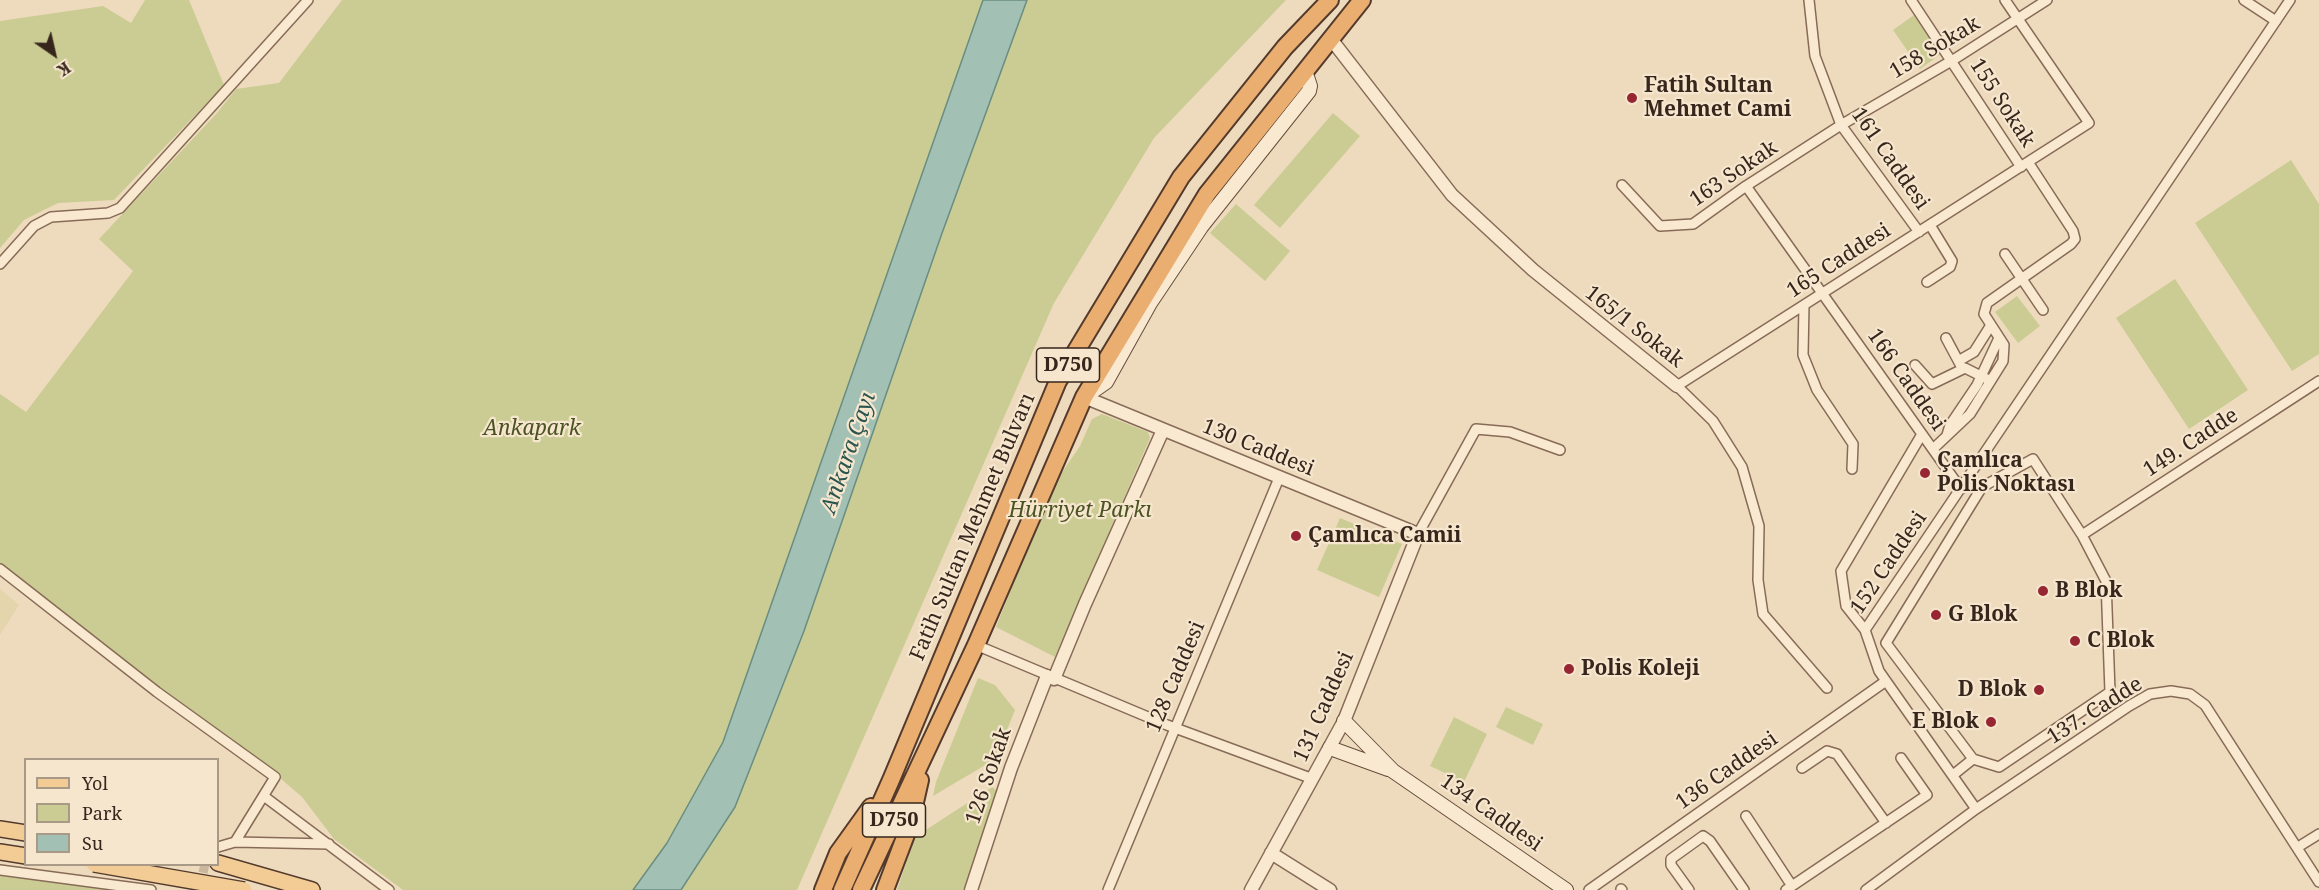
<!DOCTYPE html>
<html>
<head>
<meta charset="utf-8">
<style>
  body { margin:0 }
  #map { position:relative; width:2319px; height:890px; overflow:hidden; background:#eedbbe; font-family:"Noto Serif",serif }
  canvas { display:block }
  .legend { position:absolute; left:24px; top:758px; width:195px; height:108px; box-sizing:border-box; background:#f6e6ce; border:2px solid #a99987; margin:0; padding:8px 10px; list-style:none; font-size:18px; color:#36261c }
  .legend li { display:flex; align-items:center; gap:12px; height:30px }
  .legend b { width:30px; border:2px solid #a99987 }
  .north { position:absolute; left:24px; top:24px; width:60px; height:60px; -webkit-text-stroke:4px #f6e6ce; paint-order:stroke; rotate:146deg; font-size:16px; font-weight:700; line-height:24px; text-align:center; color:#36261c }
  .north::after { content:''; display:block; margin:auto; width:21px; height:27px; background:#36261c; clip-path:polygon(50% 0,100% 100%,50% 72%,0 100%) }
</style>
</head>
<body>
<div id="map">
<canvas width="2319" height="890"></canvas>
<ul class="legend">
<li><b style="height:8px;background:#f3cc95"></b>Yol</li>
<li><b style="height:16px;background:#cbcc93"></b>Park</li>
<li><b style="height:16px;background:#a2c0b4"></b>Su</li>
</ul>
<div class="north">K</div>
</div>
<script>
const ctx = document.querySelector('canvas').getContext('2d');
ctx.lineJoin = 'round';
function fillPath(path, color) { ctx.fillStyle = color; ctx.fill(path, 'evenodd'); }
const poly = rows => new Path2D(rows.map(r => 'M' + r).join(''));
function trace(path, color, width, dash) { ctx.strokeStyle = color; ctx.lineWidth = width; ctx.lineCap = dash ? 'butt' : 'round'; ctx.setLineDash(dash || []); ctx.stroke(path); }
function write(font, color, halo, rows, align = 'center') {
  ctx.font = font + ' "Noto Serif",serif'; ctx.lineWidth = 4.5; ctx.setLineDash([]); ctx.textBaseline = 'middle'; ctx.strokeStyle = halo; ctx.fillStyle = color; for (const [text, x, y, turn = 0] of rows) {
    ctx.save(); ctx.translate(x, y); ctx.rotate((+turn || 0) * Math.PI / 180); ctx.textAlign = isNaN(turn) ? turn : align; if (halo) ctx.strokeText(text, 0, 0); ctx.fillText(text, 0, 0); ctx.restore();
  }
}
fillPath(poly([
  [0,589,19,605,0,635]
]), '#e4d5ac');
fillPath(poly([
  [145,0,189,0,224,85,114,200,58,203,24,220,0,248,0,21,103,6,131,23],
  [342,0,1286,0,1154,138,1054,303,797,890,403,890,334,839,302,797,259,760,0,573,0,394,26,412,133,271,99,239,217,113,236,89,279,83],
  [1914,15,1941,54,1920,69,1893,30],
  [1333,113,1360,136,1280,228,1254,205],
  [2291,160,2319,204,2319,354,2292,371,2195,223],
  [1236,204,1290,251,1265,281,1210,233],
  [2175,279,2248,390,2189,429,2116,318],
  [2017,296,2040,326,2018,343,1995,312],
  [1102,414,1148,432,1150,438,1055,657,996,627,1052,487,1080,446,1092,419],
  [1340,518,1402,544,1379,597,1317,570],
  [978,678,995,685,1015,710,999,750,987,764,933,796,936,782],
  [1506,707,1543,724,1533,745,1496,727],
  [1454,717,1487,734,1464,782,1430,766],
  [992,787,1000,793,963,890,897,890,915,837],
  [0,870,108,890,0,890]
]), '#cbcc93');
const water = poly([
  [983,0,1027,0,941,236,804,631,735,807,681,890,633,890,667,843,723,742,983,0]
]);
fillPath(water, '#a2c0b4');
trace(water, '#698d81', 1.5);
trace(poly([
  [200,886,205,864]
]), '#c9b79e', 9, [9, 4.5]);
const minor = poly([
  [1809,0,1815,56,1841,125,1919,232],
  [1911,0,2021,167],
  [2244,0,2276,21],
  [1622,185,1660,226,1693,224,1746,186,1841,125,1953,60,2047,0],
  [1746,186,1961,489],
  [2005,254,2043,310],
  [0,264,34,226,51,217,108,213,120,208,308,0],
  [1927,282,1950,267,1952,261,1930,225],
  [1804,305,1803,355,1817,390,1853,444,1852,469],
  [1946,338,1961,366],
  [1960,360,1974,352,1991,325],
  [1915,365,1932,384,1965,368,1987,379],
  [1947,435,1950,425,1977,385,1999,338],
  [1933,449,1970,414,2003,361,2004,345,1984,314,1987,303,2071,244,2075,239,2073,231,2028,162],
  [2033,459,2082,535,2106,581,2110,692,1999,767,1973,759,1886,643,1982,487,2033,459],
  [1418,534,1476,429,1510,432,1560,450],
  [2082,535,2319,381],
  [0,569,157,692,275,777,235,842],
  [1865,630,1846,606,1841,571,1922,434],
  [976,645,1167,725,1313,779],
  [1827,688,1763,614,1758,580,1759,526,1742,467,1713,421,1677,386,2089,123,2005,0],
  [1802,768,1827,751,1837,754,1886,823],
  [1953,775,1973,759],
  [265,797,389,890],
  [1976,809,1879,671,1865,630,2290,0],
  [1746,816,1792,886],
  [218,847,235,842,329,844],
  [2298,847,2319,834],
  [0,870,151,890],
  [1621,889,1622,890],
  [1108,890,1279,478],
  [1589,890,1886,681],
  [1689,890,1671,865,1671,859,1703,836,1710,841,1744,890],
  [1786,890,1927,795,1901,758],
  [1866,890,1976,809,2129,706,2150,694,2171,691,2190,694,2205,705,2319,882]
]);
const tertiary = poly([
  [1331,39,1452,195,1533,270,1677,386],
  [1084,397,1418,534,1344,721,1251,890],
  [1054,679,1085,604,1163,430],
  [1271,853,1330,890],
  [971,890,1011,768,1047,676]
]);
const secondary = poly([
  [1086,396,1106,382,1150,303,1201,227,1309,91,1310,86,1305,71],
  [1344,721,1393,771,1566,890],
  [1330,748,1388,769]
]);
const primary = poly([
  [0,829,26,833],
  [0,852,26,856],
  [218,863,312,890]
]);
const trunk = poly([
  [823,890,838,853,871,807],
  [842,890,891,780,1058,381,1181,177,1285,47,1330,0],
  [861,890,976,645,1084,397,1207,194,1362,0],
  [885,890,910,824,920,780]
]);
trace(minor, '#876b57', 12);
trace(tertiary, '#876b57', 15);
trace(secondary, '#684d3a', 16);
trace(primary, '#543a2c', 18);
trace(trunk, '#543a2c', 20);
trace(minor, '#f9e9d1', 9);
trace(tertiary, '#f9e9d1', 12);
trace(secondary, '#f9e9d1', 14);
trace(primary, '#f3cc95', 15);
trace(trunk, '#eaae70', 16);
const primaryBridge = poly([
  [94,864,244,890]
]);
trace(primaryBridge, '#543a2c', 18, []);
trace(primaryBridge, '#f3cc95', 15);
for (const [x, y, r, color] of [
  [1632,98,6,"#962632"],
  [1925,473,6,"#962632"],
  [1296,536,6,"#962632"],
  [2043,591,6,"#962632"],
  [1936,615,6,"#962632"],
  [2075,641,6,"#962632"],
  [1569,669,6,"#962632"],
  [2039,690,6,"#962632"],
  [1991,722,6,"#962632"]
]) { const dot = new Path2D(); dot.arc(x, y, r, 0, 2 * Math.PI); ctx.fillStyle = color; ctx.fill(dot); trace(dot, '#f6e6ce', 2); }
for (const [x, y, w] of [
  [1068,365,63],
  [894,820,63]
]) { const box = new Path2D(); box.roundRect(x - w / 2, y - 17, w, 34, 4.5); ctx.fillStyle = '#f6e6ce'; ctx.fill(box); trace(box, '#36261c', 1.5); }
write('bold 20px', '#36261c', null, [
  ["D750",1068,365],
  ["D750",894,820]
]);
write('21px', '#36261c', '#f6e6ce', [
  ["158 Sokak",1935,48,-31],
  ["155 Sokak",2002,103,57],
  ["161 Caddesi",1890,159,55],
  ["163 Sokak",1734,174,-34],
  ["165 Caddesi",1839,261,-33],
  ["165/1 Sokak",1634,327,38],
  ["166 Caddesi",1906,380,55],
  ["149. Cadde",2191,443,-33],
  ["130 Caddesi",1258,448,22],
  ["Fatih Sultan Mehmet Bulvarı",973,527,-67],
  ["152 Caddesi",1889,563,-56],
  ["128 Caddesi",1176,677,-67],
  ["131 Caddesi",1324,707,-66],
  ["137. Cadde",2095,711,-32],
  ["136 Caddesi",1727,771,-35],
  ["126 Sokak",989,776,-71],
  ["134 Caddesi",1491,813,35]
]);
write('bold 21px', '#36261c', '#f6e6ce', [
  ["Fatih Sultan",1644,86],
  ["Mehmet Cami",1644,110],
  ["Çamlıca",1937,461],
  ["Polis Noktası",1937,485],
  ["Çamlıca Camii",1308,536],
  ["B Blok",2055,591],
  ["G Blok",1948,615],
  ["C Blok",2087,641],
  ["Polis Koleji",1581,669],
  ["D Blok",2027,690,"right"],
  ["E Blok",1979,722,"right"]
], 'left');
write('italic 21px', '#4b5322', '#f6e6ce', [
  ["Ankapark",532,429],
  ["Hürriyet Parkı",1080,511]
]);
write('italic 22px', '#2b564f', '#f6e6ce', [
  ["Ankara Çayı",849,453,-71]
]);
</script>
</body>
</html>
